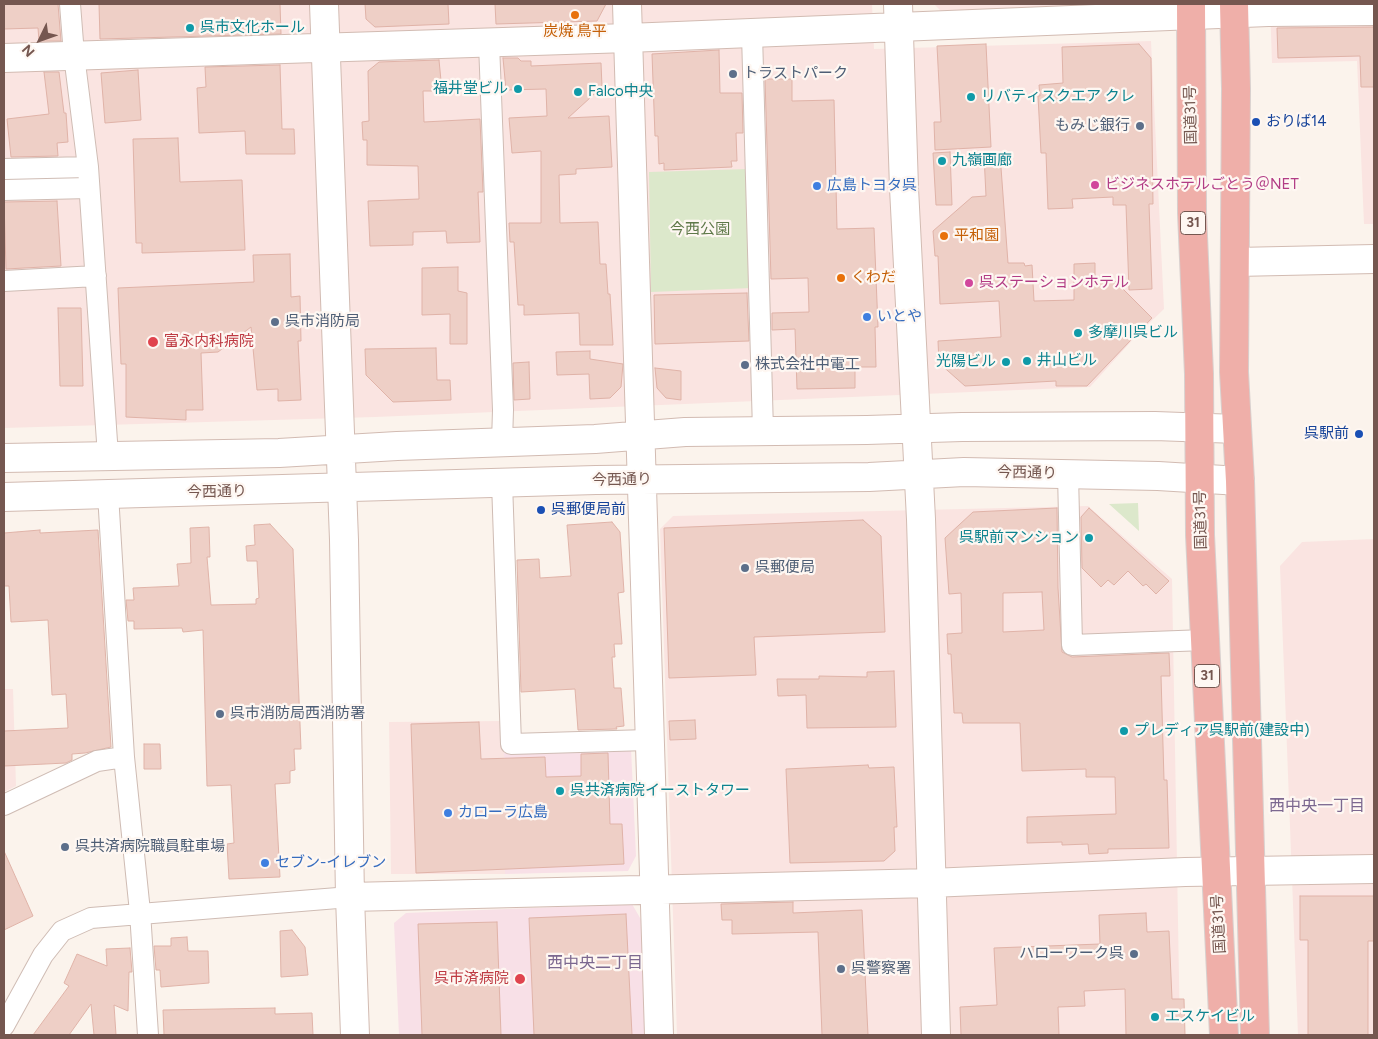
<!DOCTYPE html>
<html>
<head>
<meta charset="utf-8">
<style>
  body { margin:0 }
  #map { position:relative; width:1378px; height:1039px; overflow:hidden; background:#fbf3ec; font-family:Figtree,sans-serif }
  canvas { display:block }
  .frame { position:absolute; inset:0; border:5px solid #755750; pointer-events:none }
  .north { position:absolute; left:15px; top:15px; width:50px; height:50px; -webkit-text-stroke:4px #fef7f2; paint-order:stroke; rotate:228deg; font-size:14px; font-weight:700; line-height:20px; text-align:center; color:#755750 }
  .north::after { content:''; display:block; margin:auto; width:18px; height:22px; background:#755750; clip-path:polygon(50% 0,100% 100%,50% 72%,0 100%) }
</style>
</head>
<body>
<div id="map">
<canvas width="1378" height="1039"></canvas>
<div class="frame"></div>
<div class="north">N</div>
</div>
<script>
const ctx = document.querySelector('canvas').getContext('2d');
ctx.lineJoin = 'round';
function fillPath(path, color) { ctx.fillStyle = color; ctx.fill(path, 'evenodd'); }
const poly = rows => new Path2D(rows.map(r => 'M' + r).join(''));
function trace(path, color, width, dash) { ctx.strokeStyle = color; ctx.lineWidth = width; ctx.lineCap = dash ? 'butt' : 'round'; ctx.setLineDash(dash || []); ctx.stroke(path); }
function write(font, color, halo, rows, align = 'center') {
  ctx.font = font + ' Figtree,"Noto Sans JP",sans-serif'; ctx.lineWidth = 4.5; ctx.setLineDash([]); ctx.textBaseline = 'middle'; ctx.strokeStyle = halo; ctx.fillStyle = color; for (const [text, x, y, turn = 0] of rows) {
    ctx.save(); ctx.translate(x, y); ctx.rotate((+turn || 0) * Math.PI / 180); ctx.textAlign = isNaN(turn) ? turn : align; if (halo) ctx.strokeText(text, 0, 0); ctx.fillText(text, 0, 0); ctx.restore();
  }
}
fillPath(poly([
  [4,4,872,4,874,49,1151,41,1164,309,1137,335,1090,387,375,417,4,428],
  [934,4,1122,4,941,11],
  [1270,4,1374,4,1374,224,1364,224,1357,61,1272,63],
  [1088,506,1172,579,1180,1035,677,1035,660,529,673,516],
  [1374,539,1374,1035,1298,1035,1280,566,1302,542],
  [4,656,5,689,13,689,16,786,4,792],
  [504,721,505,874,391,874,389,722]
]), '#fae4e1');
fillPath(poly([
  [631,748,636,856,628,871,505,874,504,753],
  [632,904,643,923,645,1035,399,1035,394,923,406,913]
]), '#f8e0e7');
fillPath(poly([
  [748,169,752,288,651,292,649,172],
  [1138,503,1139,531,1109,504]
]), '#dce8cb');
trace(poly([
  [4,180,61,178]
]), '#c1e4e3', 36);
const building = poly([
  [4,4,58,4,61,41,39,41,38,28,4,29,4,4],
  [99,4,280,4,281,34,100,39,99,4],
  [365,4,448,4,449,24,375,27,366,19,365,4],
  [495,4,606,4,597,21,496,24,495,4],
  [1374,27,1374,87,1361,87,1360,56,1278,58,1277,28,1374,27],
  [986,44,991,147,935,150,934,122,941,122,937,46,986,44],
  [1139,44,1151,58,1153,204,1149,204,1152,289,1129,290,1126,205,1113,205,1113,197,1072,199,1073,208,1048,209,1046,153,1041,153,1038,96,1040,96,1039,85,1063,83,1062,47,1139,44],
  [719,50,720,93,742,93,743,133,736,133,737,161,731,161,732,167,664,170,664,163,659,164,658,136,655,136,652,54,719,50],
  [503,58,518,58,521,61,531,61,531,66,601,63,602,87,568,118,609,116,612,167,576,169,576,174,559,175,560,223,598,222,600,264,606,264,608,294,610,294,613,345,580,345,579,313,524,315,524,305,518,305,514,242,510,242,509,223,541,223,541,151,512,153,509,118,547,116,546,89,506,90,503,58],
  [439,60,442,91,423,91,424,122,480,119,483,192,478,192,480,242,447,243,446,231,413,232,413,245,370,246,368,201,419,199,418,166,367,165,367,140,363,140,362,122,369,121,368,71,379,62,439,60],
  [280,65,282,129,294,129,295,154,246,154,245,131,199,133,197,88,206,87,205,67,280,65],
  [138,70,141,120,105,123,101,73,138,70],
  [44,72,59,72,64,113,66,113,68,142,57,143,58,156,11,157,7,119,49,114,44,72],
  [765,79,792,79,792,101,834,100,837,229,874,228,878,327,875,327,876,367,855,367,855,388,797,389,795,329,772,330,772,313,809,312,808,278,771,279,765,79],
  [178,138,180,182,242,180,245,250,142,253,142,243,136,243,133,139,178,138],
  [950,152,952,205,936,205,933,153,950,152],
  [1000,154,1008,263,1024,263,1025,266,1032,265,1034,301,1074,300,1074,264,1095,263,1095,279,1112,278,1152,318,1087,386,1056,386,1056,381,965,386,939,363,938,341,1001,337,999,301,940,304,938,256,935,256,933,231,972,197,986,196,984,155,1000,154],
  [57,201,61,266,6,269,4,202,57,201],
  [290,254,291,297,300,296,301,341,298,341,301,400,278,401,278,389,257,390,251,327,218,352,201,353,203,410,186,410,186,420,126,417,126,364,121,364,118,288,254,282,253,255,290,254],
  [458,267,458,291,467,293,467,344,450,344,450,314,422,315,422,268,458,267],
  [747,293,749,341,655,344,654,295,747,293],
  [58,308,81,308,83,386,60,386,58,308],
  [436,348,437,380,450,380,451,400,393,402,366,375,365,349,436,348],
  [590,351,590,359,623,364,621,387,610,398,590,399,589,374,557,375,556,352,590,351],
  [529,362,530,399,514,400,513,363,529,362],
  [655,368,681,371,681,400,666,398,657,388,655,368],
  [1057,508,1058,588,1062,652,1072,657,1169,653,1170,676,1161,676,1164,780,1167,780,1169,848,1108,849,1108,853,1089,854,1088,844,1062,845,1062,842,1027,843,1027,817,1116,814,1115,777,1086,777,1086,769,1022,771,1020,723,963,723,962,713,954,713,951,654,948,654,947,634,962,633,961,593,949,594,945,538,973,512,1057,508],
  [1042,592,1044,630,1003,632,1003,593,1042,592],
  [1089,508,1169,581,1156,594,1146,584,1143,586,1128,571,1114,585,1108,580,1101,587,1082,568,1081,517,1089,508],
  [863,520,881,536,885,632,754,637,756,675,669,678,664,528,863,520],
  [612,522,620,532,624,592,618,593,622,644,614,644,615,657,612,657,614,688,621,688,624,726,616,727,617,729,578,730,575,689,521,692,517,560,539,559,540,578,571,576,567,525,612,522],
  [270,524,293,549,301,749,294,749,295,770,290,771,290,783,275,784,280,877,229,879,227,844,234,843,231,785,207,786,203,630,183,632,182,628,134,629,134,621,128,621,126,600,134,600,133,588,179,586,177,564,191,563,190,528,209,527,210,557,207,557,211,605,256,604,256,599,259,598,257,561,247,561,246,546,255,545,254,525,270,524],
  [40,530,40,533,98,530,111,747,85,753,72,754,72,760,66,763,4,766,4,731,68,728,66,694,52,695,48,620,11,622,9,586,4,586,4,533,40,530],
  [894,671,896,727,807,728,806,695,778,696,777,679,819,679,819,676,867,677,867,672,894,671],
  [695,720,696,739,670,740,669,721,695,720],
  [479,722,481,759,545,757,546,777,581,776,581,754,608,753,610,824,622,824,624,864,416,873,411,724,479,722],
  [144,744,160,744,161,769,144,769,144,744],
  [868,765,869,768,894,767,897,827,894,827,895,851,884,861,790,863,786,769,868,765],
  [4,851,33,916,4,930,4,851],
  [1300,896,1374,896,1374,941,1368,941,1368,1035,1308,1035,1308,940,1300,940,1300,896],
  [793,902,793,913,862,910,868,1035,822,1035,818,932,732,934,732,920,722,920,721,904,793,902],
  [1146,913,1147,932,1169,931,1172,999,1184,999,1185,1035,1126,1035,1125,989,1084,991,1085,1006,1058,1007,1059,1035,961,1035,960,1007,997,1005,994,948,1100,944,1099,915,1146,913],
  [626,914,632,1035,534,1035,529,918,626,914],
  [497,922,501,1035,422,1035,418,924,497,922],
  [292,930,305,947,308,975,281,977,280,931,292,930],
  [187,937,188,951,208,951,209,983,161,987,160,970,156,970,154,946,171,946,171,938,187,937],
  [130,948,132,972,129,972,128,1011,114,1005,116,1035,94,1035,91,1004,69,1035,33,1035,69,986,64,983,77,954,107,966,106,949,130,948],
  [275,1008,275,1014,312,1013,313,1035,164,1035,163,1010,275,1008]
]);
fillPath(building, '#eecfc6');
trace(building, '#e0b3a8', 1);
const street = poly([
  [70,4,74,55,88,167,108,456],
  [752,34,763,431],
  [489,43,503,410,502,442],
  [4,169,88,167],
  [4,190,89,188],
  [4,281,96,276],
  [1068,474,1072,645,1205,640],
  [502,482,511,744,648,740],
  [108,494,124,757,140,912,148,1035],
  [4,805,97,761,124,757],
  [4,1026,43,955,62,931,91,918,350,897]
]);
const secondary = poly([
  [324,4,344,540,350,897,355,1035],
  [627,4,659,1035],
  [898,4,904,188,921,519,936,1035],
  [4,58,628,38,1268,12,1374,11],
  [1236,262,1374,259],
  [4,458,279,453,397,446,595,439,685,432,867,430,962,427,1155,426,1237,429],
  [4,497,596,480,869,477,964,472,1158,476,1240,481],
  [350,897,931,883,1185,872,1374,869]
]);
const highway = poly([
  [1191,4,1192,213,1199,374,1200,535,1224,1035],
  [1234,4,1236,89,1234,372,1240,481,1255,1035]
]);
trace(street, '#cfbcb4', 22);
trace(secondary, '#d2bbb2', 30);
trace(highway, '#d8d0ce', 30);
trace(street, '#fff', 20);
trace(secondary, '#fff', 28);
trace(highway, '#efafa9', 28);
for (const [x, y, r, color] of [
  [575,15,5,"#e8710a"],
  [190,28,5,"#0f9aa8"],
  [733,74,5,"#5c6f8a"],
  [518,89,5,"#0f9aa8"],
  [578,92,5,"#0f9aa8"],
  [971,97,5,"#0f9aa8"],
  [1256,122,5,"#1a4fb4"],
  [1140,126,5,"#5c6f8a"],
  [942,161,5,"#0f9aa8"],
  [1095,185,5,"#d1479c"],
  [817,186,5,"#3f7fe0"],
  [944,236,5,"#e8710a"],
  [841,278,5,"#e8710a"],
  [969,283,5,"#d1479c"],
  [867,317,5,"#3f7fe0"],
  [275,322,5,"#5c6f8a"],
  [1078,333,5,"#0f9aa8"],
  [153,342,6,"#e0444e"],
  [1027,361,5,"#0f9aa8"],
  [1006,362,5,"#0f9aa8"],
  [745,365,5,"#5c6f8a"],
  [1359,434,5,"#1a4fb4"],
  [541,510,5,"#1a4fb4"],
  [1089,538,5,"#0f9aa8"],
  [745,568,5,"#5c6f8a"],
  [220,714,5,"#5c6f8a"],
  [1124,731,5,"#0f9aa8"],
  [560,791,5,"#0f9aa8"],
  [448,813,5,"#3f7fe0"],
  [65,847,5,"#5c6f8a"],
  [265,863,5,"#3f7fe0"],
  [1134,954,5,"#5c6f8a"],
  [841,969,5,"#5c6f8a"],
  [520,979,6,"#e0444e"],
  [1155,1017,5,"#0f9aa8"]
]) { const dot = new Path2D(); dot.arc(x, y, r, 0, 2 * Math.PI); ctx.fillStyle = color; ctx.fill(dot); trace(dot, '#fef7f2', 2); }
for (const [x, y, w] of [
  [1193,223,25],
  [1207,676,25]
]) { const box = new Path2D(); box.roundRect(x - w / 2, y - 11.5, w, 23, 4); ctx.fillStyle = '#fef7f2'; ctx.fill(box); trace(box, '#755750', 1); }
write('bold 14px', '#755750', null, [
  ["31",1193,223],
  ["31",1207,676]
]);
write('15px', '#0d838f', '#fef7f2', [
  ["呉市文化ホール",200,28],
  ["福井堂ビル",508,89,"right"],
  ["Falco中央",588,92],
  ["リバティスクエア クレ",981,97],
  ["九嶺画廊",952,161],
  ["多摩川呉ビル",1088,333],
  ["井山ビル",1037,361],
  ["光陽ビル",996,362,"right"],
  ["呉駅前マンション",1079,538,"right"],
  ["プレディア呉駅前(建設中)",1134,731],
  ["呉共済病院イーストタワー",570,791],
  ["エスケイビル",1165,1017]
], 'left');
write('15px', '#c56008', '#fef7f2', [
  ["炭焼 鳥平",575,32,"center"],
  ["平和園",954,236],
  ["くわだ",851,278]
], 'left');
write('15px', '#4e5e75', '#fef7f2', [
  ["トラストパーク",743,74],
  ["もみじ銀行",1130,126,"right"],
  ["呉市消防局",285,322],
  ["株式会社中電工",755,365],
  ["呉郵便局",755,568],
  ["呉市消防局西消防署",230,714],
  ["呉共済病院職員駐車場",75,847],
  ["ハローワーク呉",1124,954,"right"],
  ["呉警察署",851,969]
], 'left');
write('15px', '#755750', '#fef7f2', [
  ["国道31号",1191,115,-91],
  ["今西通り",1027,473,1],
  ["今西通り",622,480,-1],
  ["今西通り",217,492,-1],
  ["国道31号",1201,520,-91],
  ["国道31号",1219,924,-93]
]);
write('15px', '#164399', '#fef7f2', [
  ["おりば14",1266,122],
  ["呉駅前",1349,434,"right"],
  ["呉郵便局前",551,510]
], 'left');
write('15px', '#b23c85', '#fef7f2', [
  ["ビジネスホテルごとう＠NET",1105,185],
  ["呉ステーションホテル",979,283]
], 'left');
write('15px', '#366cbe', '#fef7f2', [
  ["広島トヨタ呉",827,186],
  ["いとや",877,317],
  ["カローラ広島",458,813],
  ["セブン-イレブン",275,863]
], 'left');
write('15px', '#5f7949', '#fef7f2', [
  ["今西公園",700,230]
]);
write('15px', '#be3a42', '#fef7f2', [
  ["富永内科病院",164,342],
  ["呉市済病院",509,979,"right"]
], 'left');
write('16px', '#7c6890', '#fef7f2', [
  ["西中央一丁目",1317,806],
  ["西中央二丁目",595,963]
]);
</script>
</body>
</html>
